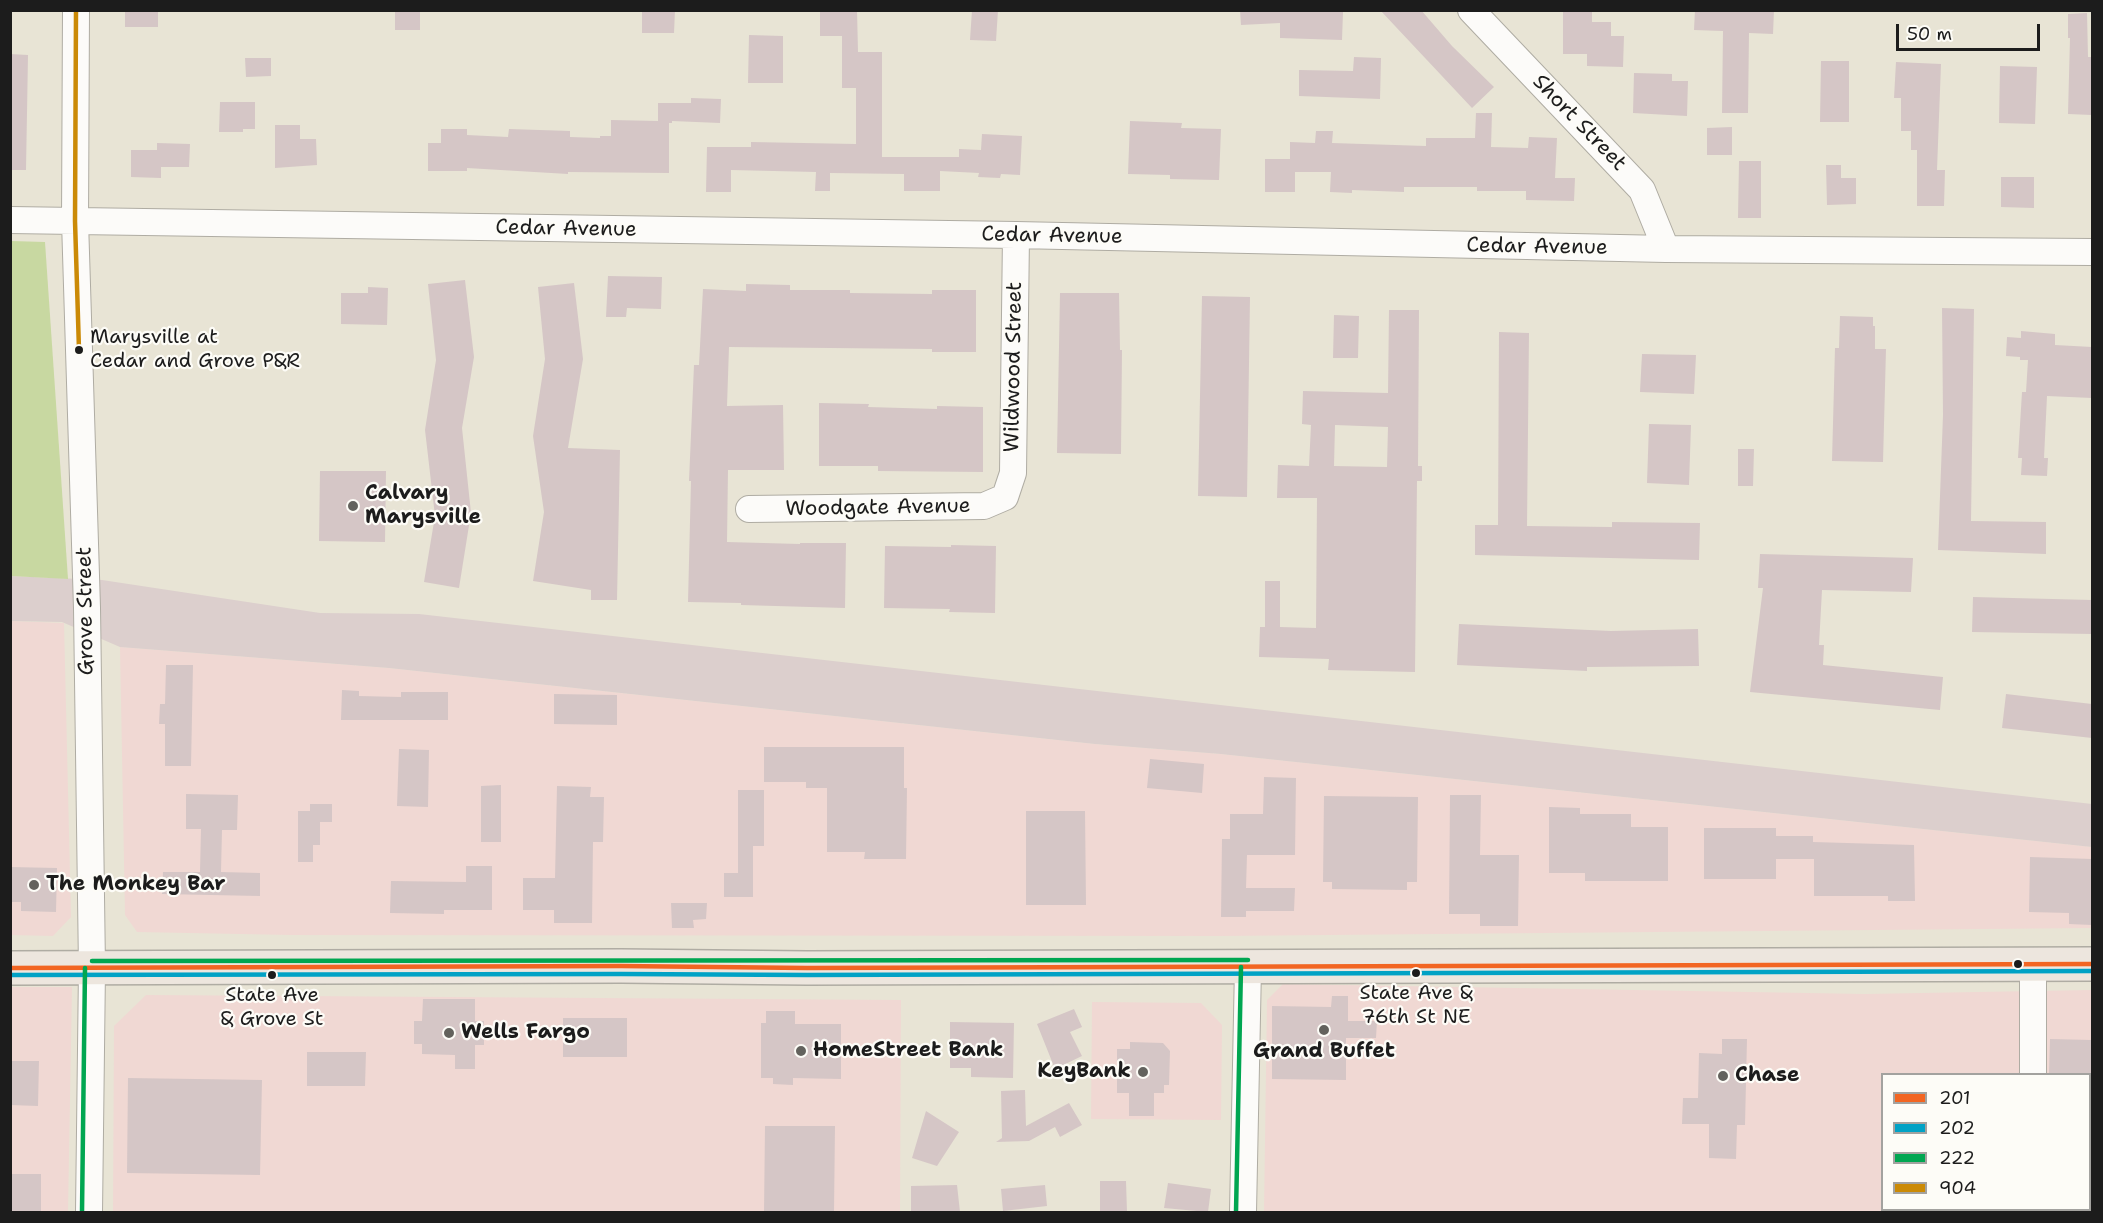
<!DOCTYPE html>
<html>
<head>
<meta charset="utf-8">
<style>
  body { margin:0 }
  #map { position:relative; width:2103px; height:1223px; overflow:hidden; background:#e8e4d5; font-family:"Shantell Sans",sans-serif }
  canvas { display:block }
  .frame { position:absolute; inset:0; border:12px solid #1c1c1c; pointer-events:none }
  .legend { position:absolute; left:1881px; top:1073px; width:210px; height:138px; box-sizing:border-box; background:#fdfcf7; border:2px solid #a3a29f; margin:0; padding:8px 10px; list-style:none; font-size:18px; color:#1c1c1c }
  .legend li { display:flex; align-items:center; gap:12px; height:30px }
  .legend b { width:30px; border:2px solid #a3a29f }
  .scale { position:absolute; left:1896px; top:24px; width:144px; height:27px; box-sizing:border-box; border:3px solid #1c1c1c; border-top:0; padding-left:8px; font-size:18px; line-height:21px; white-space:nowrap; color:#1c1c1c; -webkit-text-stroke:4px #fdfcf7; paint-order:stroke }
</style>
</head>
<body>
<div id="map">
<canvas width="2103" height="1223"></canvas>
<div class="frame"></div>
<ul class="legend">
<li><b style="height:8px;background:#f26522"></b>201</li>
<li><b style="height:8px;background:#01a2c5"></b>202</li>
<li><b style="height:8px;background:#00a651"></b>222</li>
<li><b style="height:8px;background:#cb8a06"></b>904</li>
</ul>
<div class="scale">50 m</div>
</div>
<script>
const ctx = document.querySelector('canvas').getContext('2d');
ctx.lineJoin = 'round';
function fillPath(path, color) { ctx.fillStyle = color; ctx.fill(path, 'evenodd'); }
const poly = rows => new Path2D(rows.map(r => 'M' + r).join(''));
function trace(path, color, width, dash) { ctx.strokeStyle = color; ctx.lineWidth = width; ctx.lineCap = dash ? 'butt' : 'round'; ctx.setLineDash(dash || []); ctx.stroke(path); }
function write(font, color, halo, rows, align = 'center') {
  ctx.font = font + ' "Shantell Sans",sans-serif'; ctx.lineWidth = 4.5; ctx.setLineDash([]); ctx.textBaseline = 'middle'; ctx.strokeStyle = halo; ctx.fillStyle = color; for (const [text, x, y, turn = 0] of rows) {
    ctx.save(); ctx.translate(x, y); ctx.rotate((+turn || 0) * Math.PI / 180); ctx.textAlign = isNaN(turn) ? turn : align; if (halo) ctx.strokeText(text, 0, 0); ctx.fillText(text, 0, 0); ctx.restore();
  }
}
fillPath(poly([
  [11,621,64,623,71,917,53,936,11,935],
  [120,647,389,668,1095,744,1221,754,2092,847,2092,928,1219,936,292,935,137,932,125,915],
  [1283,984,1865,994,2092,990,2092,1212,1264,1212,1267,1000],
  [1882,1074,2090,1074,2090,1210,1882,1210],
  [10,987,72,987,68,1212,11,1212],
  [146,995,901,1000,900,1212,113,1212,114,1026],
  [1092,1002,1201,1003,1222,1025,1221,1120,1091,1119]
]), '#f0d8d3');
fillPath(poly([
  [10,576,102,580,320,613,419,614,2092,804,2092,847,1221,754,1095,744,389,668,120,647,62,622,11,621]
]), '#dccfcd');
fillPath(poly([
  [11,241,45,242,68,579,11,576]
]), '#c8d8a1');
fillPath(poly([
  [125,10,158,10,158,27,125,27],
  [395,10,420,10,420,30,395,30],
  [642,10,675,10,674,33,642,33],
  [820,10,857,10,858,52,882,52,882,157,959,157,959,149,981,150,982,134,1022,136,1020,175,1001,174,1000,178,978,177,979,173,940,171,940,191,904,191,904,174,830,173,830,191,815,191,816,172,731,170,731,192,706,192,707,147,751,147,751,142,856,144,856,88,842,88,842,36,820,36],
  [972,10,998,10,996,41,970,40],
  [1240,10,1343,12,1342,40,1280,38,1280,23,1241,25],
  [1380,10,1421,10,1452,46,1494,87,1472,108],
  [1563,10,1592,10,1592,22,1611,22,1611,36,1624,36,1623,67,1587,66,1587,54,1563,54],
  [1695,10,1774,10,1773,34,1749,33,1748,113,1722,113,1723,31,1694,30],
  [2087,13,2088,57,2092,57,2092,115,2068,114,2070,38,2068,38,2068,14],
  [749,35,783,36,783,83,748,83],
  [10,54,28,55,26,170,10,170],
  [1354,57,1381,58,1380,99,1299,96,1299,70,1353,71],
  [245,58,271,58,271,76,246,77],
  [1821,61,1849,61,1849,122,1820,122],
  [1896,62,1941,64,1937,170,1945,170,1944,206,1917,206,1917,150,1911,150,1911,131,1901,131,1901,98,1894,98],
  [2000,66,2037,67,2035,124,1999,123],
  [1634,73,1672,74,1672,81,1688,81,1687,116,1633,113],
  [691,98,721,99,720,123,672,121,672,123,669,123,669,173,568,172,568,174,467,168,467,171,428,171,428,143,441,143,441,129,467,129,467,135,508,137,509,129,570,131,570,137,600,138,600,136,611,136,611,120,658,121,658,103,691,103],
  [220,102,255,102,255,129,243,129,243,132,219,132],
  [1476,113,1492,113,1491,147,1528,148,1529,137,1557,138,1555,178,1575,178,1574,201,1526,200,1526,191,1477,191,1477,187,1404,187,1404,192,1352,190,1352,193,1330,192,1331,172,1295,172,1295,192,1265,192,1265,159,1290,159,1290,142,1315,143,1316,131,1333,131,1332,143,1426,146,1426,138,1475,138],
  [1130,121,1182,123,1181,128,1221,129,1219,180,1170,179,1170,175,1128,174],
  [275,125,300,125,300,139,316,139,317,165,275,168],
  [1732,127,1732,155,1707,155,1707,128],
  [157,143,190,144,189,167,161,167,161,178,131,177,131,150,157,150],
  [1739,161,1761,161,1761,218,1738,218],
  [1826,165,1841,165,1841,178,1856,178,1856,204,1827,205],
  [2001,177,2034,177,2034,208,2001,207],
  [608,276,662,277,661,309,627,308,626,317,606,317],
  [465,280,474,357,462,428,471,513,459,588,424,582,435,516,425,430,436,360,428,284],
  [574,283,583,359,568,448,620,450,617,600,591,600,591,590,533,581,544,512,533,436,545,359,538,287],
  [746,284,790,285,790,290,850,290,850,293,932,294,932,290,976,290,976,352,932,352,932,349,729,347,727,406,783,405,784,470,728,470,727,542,800,544,800,543,846,543,845,608,741,605,741,603,688,602,691,481,689,481,694,365,699,365,703,289,746,291],
  [368,287,388,288,387,325,341,324,341,293,368,293],
  [1060,293,1119,293,1120,350,1122,350,1121,454,1057,453],
  [1202,296,1250,297,1247,497,1198,496],
  [1942,308,1974,309,1971,521,2046,522,2046,554,1938,550,1943,415],
  [1389,310,1419,310,1418,466,1422,466,1422,481,1417,481,1415,672,1328,670,1329,659,1259,657,1260,627,1265,627,1265,581,1280,581,1280,627,1316,628,1317,498,1277,498,1278,465,1309,466,1311,425,1302,424,1303,391,1388,393],
  [1335,425,1388,427,1387,467,1334,466],
  [1334,315,1359,316,1358,358,1333,358],
  [1840,316,1873,317,1873,326,1875,326,1875,349,1886,349,1883,462,1832,461,1835,348,1839,348],
  [2021,331,2055,334,2055,345,2092,347,2092,398,2047,396,2044,458,2048,458,2047,476,2021,475,2022,458,2018,458,2022,392,2026,392,2028,360,2020,360,2020,357,2006,356,2007,337,2021,338],
  [1499,332,1529,333,1527,526,1612,527,1612,522,1700,523,1699,560,1475,555,1475,525,1498,525],
  [1642,354,1696,355,1694,394,1640,392],
  [819,403,869,404,868,407,937,409,937,406,983,407,983,472,878,471,878,466,819,466],
  [1649,424,1691,425,1689,485,1647,483],
  [1738,449,1754,449,1753,486,1738,486],
  [320,471,386,471,385,542,319,541],
  [951,545,996,546,995,613,949,612,950,609,884,608,885,546,951,547],
  [1760,554,1913,558,1911,592,1822,590,1819,645,1824,645,1823,665,1943,677,1940,710,1750,692,1763,588,1758,588],
  [1973,597,2092,600,2092,634,1972,632],
  [1459,624,1611,631,1698,629,1699,666,1587,667,1587,671,1457,665],
  [166,665,193,665,191,766,165,766,165,724,159,724,160,704,165,704],
  [342,690,359,691,359,696,401,697,401,692,448,692,448,720,341,720],
  [554,694,617,695,617,725,554,724],
  [2006,694,2092,704,2092,738,2002,728],
  [764,747,904,747,904,788,907,788,906,859,864,859,865,852,827,852,827,788,806,788,806,782,764,782],
  [399,749,429,750,428,807,397,806],
  [1150,759,1204,764,1202,793,1147,788],
  [1264,777,1296,778,1295,855,1247,855,1246,888,1295,888,1294,911,1246,911,1246,917,1221,917,1222,839,1230,839,1230,814,1263,814],
  [501,785,501,842,481,842,481,786],
  [557,786,591,787,590,797,604,797,603,842,593,842,592,923,554,923,554,910,523,910,523,878,555,878],
  [738,790,764,790,764,846,753,846,753,897,724,897,724,873,738,873],
  [186,794,238,795,237,830,222,830,221,872,260,873,260,896,162,894,163,872,200,872,201,829,186,829],
  [1450,795,1481,795,1480,855,1519,855,1518,926,1480,926,1480,914,1449,914],
  [1324,796,1418,797,1417,882,1407,882,1407,890,1332,889,1332,882,1323,882],
  [310,804,332,804,332,822,320,822,320,845,313,845,313,862,298,862,298,811,310,811],
  [1549,807,1580,808,1580,814,1631,814,1631,827,1668,827,1668,881,1585,881,1585,873,1549,873],
  [1026,811,1085,811,1086,905,1026,905],
  [1704,828,1776,828,1776,836,1813,836,1813,842,1914,845,1915,901,1888,901,1888,896,1814,896,1814,859,1776,859,1776,879,1704,879],
  [2030,857,2092,859,2092,925,2069,924,2069,913,2029,912],
  [466,866,492,866,492,910,444,910,444,914,390,913,391,881,466,882],
  [10,867,57,868,56,912,21,911,21,902,10,902],
  [671,903,707,903,706,919,693,920,694,928,672,928],
  [1332,996,1348,996,1348,1021,1377,1021,1376,1038,1346,1038,1346,1080,1272,1079,1272,1006,1331,1007],
  [423,999,475,999,475,1021,484,1021,484,1045,475,1045,475,1069,455,1069,455,1055,422,1054,422,1044,414,1044,414,1021,422,1021],
  [1074,1009,1082,1027,1070,1032,1082,1056,1055,1069,1037,1024],
  [766,1011,795,1011,795,1024,841,1024,841,1079,793,1078,793,1085,773,1084,773,1078,761,1078,761,1023,766,1023],
  [563,1018,627,1018,627,1057,563,1057],
  [950,1022,1014,1023,1013,1078,971,1077,971,1068,950,1068],
  [1722,1039,1747,1039,1745,1125,1737,1125,1736,1159,1709,1158,1709,1124,1682,1124,1683,1098,1698,1098,1699,1053,1722,1054],
  [2050,1039,2092,1040,2092,1074,2049,1074],
  [1130,1042,1163,1043,1170,1051,1169,1085,1164,1085,1164,1093,1154,1093,1154,1116,1129,1116,1129,1093,1117,1093,1117,1049,1130,1049],
  [307,1052,366,1052,365,1086,307,1086],
  [10,1061,39,1061,38,1106,10,1105],
  [128,1078,262,1080,260,1175,127,1173],
  [1025,1090,1026,1126,1069,1103,1082,1125,1060,1137,1055,1127,1029,1141,996,1142,1002,1138,1001,1091],
  [926,1111,959,1132,937,1166,912,1158],
  [765,1126,835,1126,834,1212,764,1212],
  [10,1174,41,1174,41,1212,10,1212],
  [1100,1181,1126,1181,1127,1212,1100,1212],
  [1168,1183,1211,1189,1208,1212,1164,1208],
  [957,1185,960,1212,911,1212,911,1186],
  [1045,1185,1047,1206,1003,1211,1001,1189]
]), '#d5c6c6');
const minor = poly([
  [76,10,75,221,87,608,92,968,89,1212],
  [1471,10,1642,190,1666,249],
  [10,220,1016,235,1666,249,2092,252],
  [749,509,984,506,1005,497,1013,473,1016,235],
  [2033,1074,2033,964],
  [1243,1212,1248,967],
  [2032,1212,2032,1210]
]);
const major = poly([
  [10,968,621,966,807,968,2092,964]
]);
trace(minor, '#afaca3', 28);
trace(major, '#afaca3', 36);
trace(minor, '#fcfbf9', 26);
trace(major, '#ede6de', 33);
trace(poly([
  [10,968,621,966,807,968,2092,964]
]), '#f26522', 4.5);
trace(poly([
  [10,975,621,974,807,975,2092,971]
]), '#01a2c5', 4.5);
trace(poly([
  [92,961,1248,960],
  [82,1212,85,968],
  [1236,1212,1241,967]
]), '#00a651', 4.5);
trace(poly([
  [76,10,75,221,79,350]
]), '#cb8a06', 4.5);
for (const [x, y, r, color] of [
  [79,350,5,"#1c1c1c"],
  [353,506,6,"#63625d"],
  [34,885,6,"#63625d"],
  [2018,964,5,"#1c1c1c"],
  [1416,973,5,"#1c1c1c"],
  [272,975,5,"#1c1c1c"],
  [1324,1030,6,"#63625d"],
  [449,1033,6,"#63625d"],
  [801,1051,6,"#63625d"],
  [1143,1072,6,"#63625d"],
  [1723,1076,6,"#63625d"]
]) { const dot = new Path2D(); dot.arc(x, y, r, 0, 2 * Math.PI); ctx.fillStyle = color; ctx.fill(dot); trace(dot, '#fdfcf7', 2); }
write('20px', '#1c1c1c', '#fdfcf7', [
  ["Marysville at",90,338,"left"],
  ["Cedar and Grove P&R",90,362,"left"],
  ["State Ave &",1416,994],
  ["76th St NE",1416,1018],
  ["State Ave",272,996],
  ["& Grove St",272,1020]
]);
write('21px', '#1c1c1c', '#fdfcf7', [
  ["Short Street",1579,123,46],
  ["Cedar Avenue",566,229,1],
  ["Cedar Avenue",1052,236,1],
  ["Cedar Avenue",1537,247,1],
  ["Wildwood Street",1014,367,-89],
  ["Woodgate Avenue",878,508,-1],
  ["Grove Street",86,611,-91]
]);
write('bold 21px', '#1c1c1c', '#fdfcf7', [
  ["Calvary",365,494],
  ["Marysville",365,518],
  ["The Monkey Bar",46,885],
  ["Wells Fargo",461,1033],
  ["HomeStreet Bank",813,1051],
  ["Grand Buffet",1324,1052,"center"],
  ["KeyBank",1131,1072,"right"],
  ["Chase",1735,1076]
], 'left');
</script>
</body>
</html>
